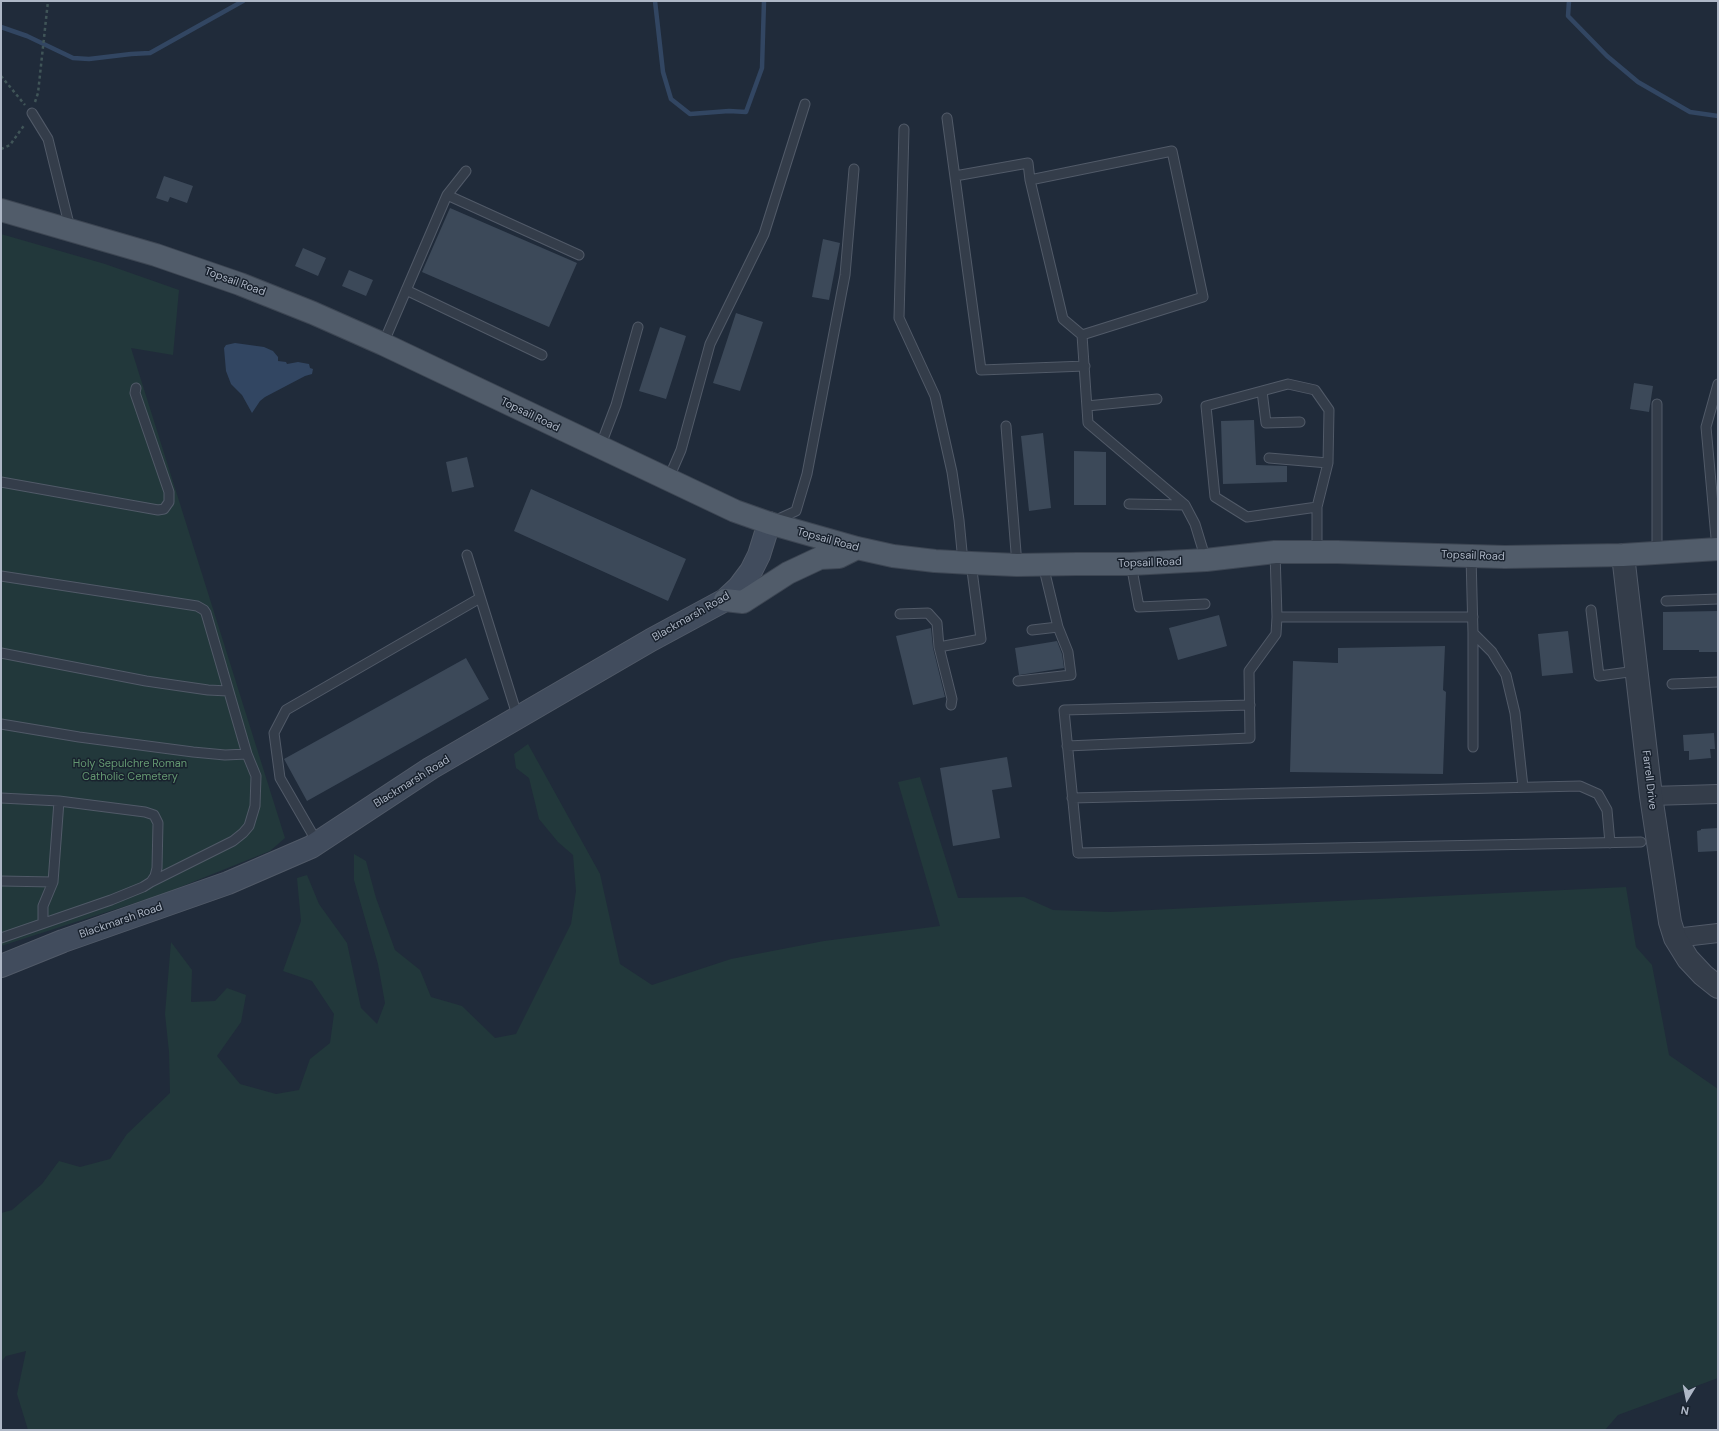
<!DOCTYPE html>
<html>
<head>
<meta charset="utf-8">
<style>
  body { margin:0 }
  #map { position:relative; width:1719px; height:1431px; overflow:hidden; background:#202b3a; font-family:"DM Sans",sans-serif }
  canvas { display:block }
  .frame { position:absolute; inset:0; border:2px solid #aeb7c6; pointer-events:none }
  .north { position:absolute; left:1667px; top:1379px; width:40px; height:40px; -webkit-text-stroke:3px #19222e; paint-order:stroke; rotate:190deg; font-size:11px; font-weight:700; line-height:16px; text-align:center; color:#aeb7c6 }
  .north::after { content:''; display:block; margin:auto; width:14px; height:18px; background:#aeb7c6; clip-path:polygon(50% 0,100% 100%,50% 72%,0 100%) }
</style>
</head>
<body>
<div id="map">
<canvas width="1719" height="1431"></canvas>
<div class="frame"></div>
<div class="north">N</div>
</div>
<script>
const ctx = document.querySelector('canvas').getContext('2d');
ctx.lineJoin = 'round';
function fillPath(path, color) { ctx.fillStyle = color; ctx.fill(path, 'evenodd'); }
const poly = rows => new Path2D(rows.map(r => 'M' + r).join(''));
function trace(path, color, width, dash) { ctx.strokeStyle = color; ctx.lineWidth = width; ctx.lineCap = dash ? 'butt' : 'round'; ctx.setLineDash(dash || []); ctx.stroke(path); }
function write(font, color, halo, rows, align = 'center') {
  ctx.font = font + ' "DM Sans",sans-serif'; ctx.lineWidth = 3; ctx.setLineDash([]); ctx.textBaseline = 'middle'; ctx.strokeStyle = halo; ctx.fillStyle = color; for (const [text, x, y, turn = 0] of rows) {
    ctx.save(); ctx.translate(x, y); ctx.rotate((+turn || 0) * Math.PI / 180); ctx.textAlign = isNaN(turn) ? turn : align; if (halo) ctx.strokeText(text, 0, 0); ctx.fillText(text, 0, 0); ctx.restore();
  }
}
fillPath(poly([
  [1,234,105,264,179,290,173,355,131,348,285,838,270,851,163,894,1,946],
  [528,744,600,874,620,964,652,985,731,959,824,941,940,926,898,782,920,777,958,898,1024,897,1053,910,1110,912,1626,887,1636,947,1652,965,1669,1055,1718,1089,1718,1378,1618,1415,1605,1430,28,1430,17,1394,26,1351,6,1356,1,1362,1,1213,12,1210,42,1184,59,1161,80,1167,110,1159,127,1134,170,1093,169,1052,165,1014,171,942,192,970,191,1002,215,1001,227,988,246,995,241,1022,217,1056,240,1084,276,1094,299,1090,310,1059,330,1043,334,1014,312,981,283,971,301,921,297,878,307,875,319,904,347,943,361,1008,377,1024,385,1003,378,964,354,880,354,854,366,861,376,898,395,950,420,970,431,997,462,1006,495,1038,516,1034,571,924,576,891,573,855,558,842,539,819,529,778,516,768,514,754]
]), '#22383b');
fillPath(poly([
  [235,343,264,347,273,351,278,357,278,361,286,362,287,364,298,362,309,364,310,368,313,369,312,374,305,376,265,397,260,401,252,413,242,395,231,384,226,371,224,348,226,345]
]), '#324662');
trace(poly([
  [655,1,663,72,671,99,690,114,729,111,746,112,762,68,764,1],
  [1569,1,1568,16,1607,56,1638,82,1690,112,1718,116],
  [1,27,27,36,73,58,89,59,131,54,150,53,243,1]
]), '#324662', 4.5);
fillPath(poly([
  [164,176,193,186,187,203,170,197,168,202,156,198],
  [450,208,577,263,549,327,422,272],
  [823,239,840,243,829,300,812,297],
  [303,248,326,258,318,276,295,266],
  [349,270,373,280,366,296,342,286],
  [736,313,763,322,740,391,713,383],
  [660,327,686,336,666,399,639,391],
  [1634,383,1653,386,1649,412,1630,409],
  [1254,420,1256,465,1287,466,1287,482,1223,484,1221,421],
  [1043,433,1051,508,1029,511,1021,436],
  [1074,451,1106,452,1106,505,1074,505],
  [467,457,474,487,452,492,446,462],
  [531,489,686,559,668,601,514,531],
  [1718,611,1718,652,1699,652,1699,650,1663,650,1663,612],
  [1219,615,1227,646,1178,660,1169,628],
  [931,628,933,648,945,697,913,705,896,636],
  [1568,631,1573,673,1542,676,1538,634],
  [1057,641,1062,654,1064,668,1019,675,1015,648],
  [1445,646,1443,690,1446,692,1443,774,1290,772,1293,661,1338,663,1338,648],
  [466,658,489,699,307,801,284,759],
  [1714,733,1715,749,1710,749,1711,758,1689,760,1689,751,1684,751,1683,735],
  [1007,757,1012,787,992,790,1000,838,953,846,940,768],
  [1718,828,1718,851,1698,852,1697,831,1701,830,1701,829]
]), '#3c4959');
const service = poly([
  [32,113,48,139,70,228],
  [947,118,981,370,1085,366],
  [904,129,899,318,935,396,952,472,959,520,963,562],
  [955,176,1028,163,1030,180],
  [447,195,466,171],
  [406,290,542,355],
  [1082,335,1063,319,1030,180,1172,151,1203,297,1082,335,1088,423,1185,505],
  [383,344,447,195,579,255],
  [1262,391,1266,423,1300,422],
  [1087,406,1157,399],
  [1006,426,1017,565],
  [600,447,616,405,638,327],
  [1269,458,1328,463],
  [668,480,681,450,710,344,764,234,805,104],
  [1,482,158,510,164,509,169,502,169,492,135,393,136,388],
  [1129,504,1185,505,1195,524,1206,560],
  [774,521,796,511,807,474,845,275,854,169],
  [1717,549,1706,427,1718,384],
  [1317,552,1317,507,1328,463,1329,410,1315,390,1288,384,1206,406,1215,497,1247,517,1317,507],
  [1657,553,1657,404],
  [467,555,518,718],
  [1471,556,1473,633,1492,652,1506,675,1515,713,1523,787],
  [1131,564,1139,607,1205,604],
  [1,576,197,606,204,610,206,613,247,754,256,776,255,806,249,826,243,833,233,841,151,882],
  [1666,601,1718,599],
  [1591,610,1599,676,1636,671],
  [900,614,928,613,937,623,939,647],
  [1277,617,1473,617],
  [1032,630,1058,627,1043,565],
  [1473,633,1473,747],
  [1,653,146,681,208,690,228,691],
  [1018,681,1071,675,1068,652,1058,627],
  [1672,684,1718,682],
  [951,705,952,699,939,647,981,639,971,563],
  [1250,705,1064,710,1078,853,1641,842],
  [1,724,79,737,193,752,225,755,247,754],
  [1067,746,1250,738,1249,671,1276,634,1277,617,1275,552],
  [1,798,59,801,145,812,154,815,158,823,157,868,155,876,151,882,143,887,111,900,1,938],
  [1072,798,1580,786,1598,794,1607,810,1610,843],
  [317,842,280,778,274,733,286,710,480,598],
  [1,881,53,882],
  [43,923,43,906,53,882,59,801]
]);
const minor = poly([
  [1651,796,1718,794],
  [1675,938,1718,933]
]);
const tertiary = poly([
  [1623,555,1651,796,1670,922,1675,938,1688,959,1703,975,1718,987]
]);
const secondary = poly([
  [1,966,63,941,228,883,311,847,431,768,651,640,725,600,739,587,751,571,759,555,769,523]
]);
const primary = poly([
  [1,210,156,255,240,284,313,313,383,344,735,511,769,523,857,548,893,556,935,561,971,563,1017,565,1077,564,1131,564,1206,560,1275,552,1337,552,1505,557,1623,555,1718,549],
  [725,600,743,602,788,573,820,558,839,557,857,548]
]);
trace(service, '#515a68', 11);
trace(minor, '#515a68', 20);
trace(tertiary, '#515a68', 24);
trace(secondary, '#515a68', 24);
trace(primary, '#3d4653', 24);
trace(poly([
  [1,76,25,105],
  [35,102,38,93,48,1],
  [1,149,10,145,25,124]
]), '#405558', 2.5, [3, 3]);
trace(service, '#343d4a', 9);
trace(minor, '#343d4a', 18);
trace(tertiary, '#343d4a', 22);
trace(secondary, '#414c5d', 22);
trace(primary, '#515c6a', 22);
write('11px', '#aeb7c6', '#19222e', [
  ["Topsail Road",235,282,20],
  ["Topsail Road",530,415,26],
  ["Topsail Road",828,540,15],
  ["Topsail Road",1473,556,2],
  ["Topsail Road",1150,563,-2],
  ["Blackmarsh Road",691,617,-30],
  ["Farrell Drive",1649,780,83],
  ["Blackmarsh Road",412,782,-32],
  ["Blackmarsh Road",121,921,-19]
]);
write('11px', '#649871', '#19222e', [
  ["Holy Sepulchre Roman",130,764],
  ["Catholic Cemetery",130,777]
]);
</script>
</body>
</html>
